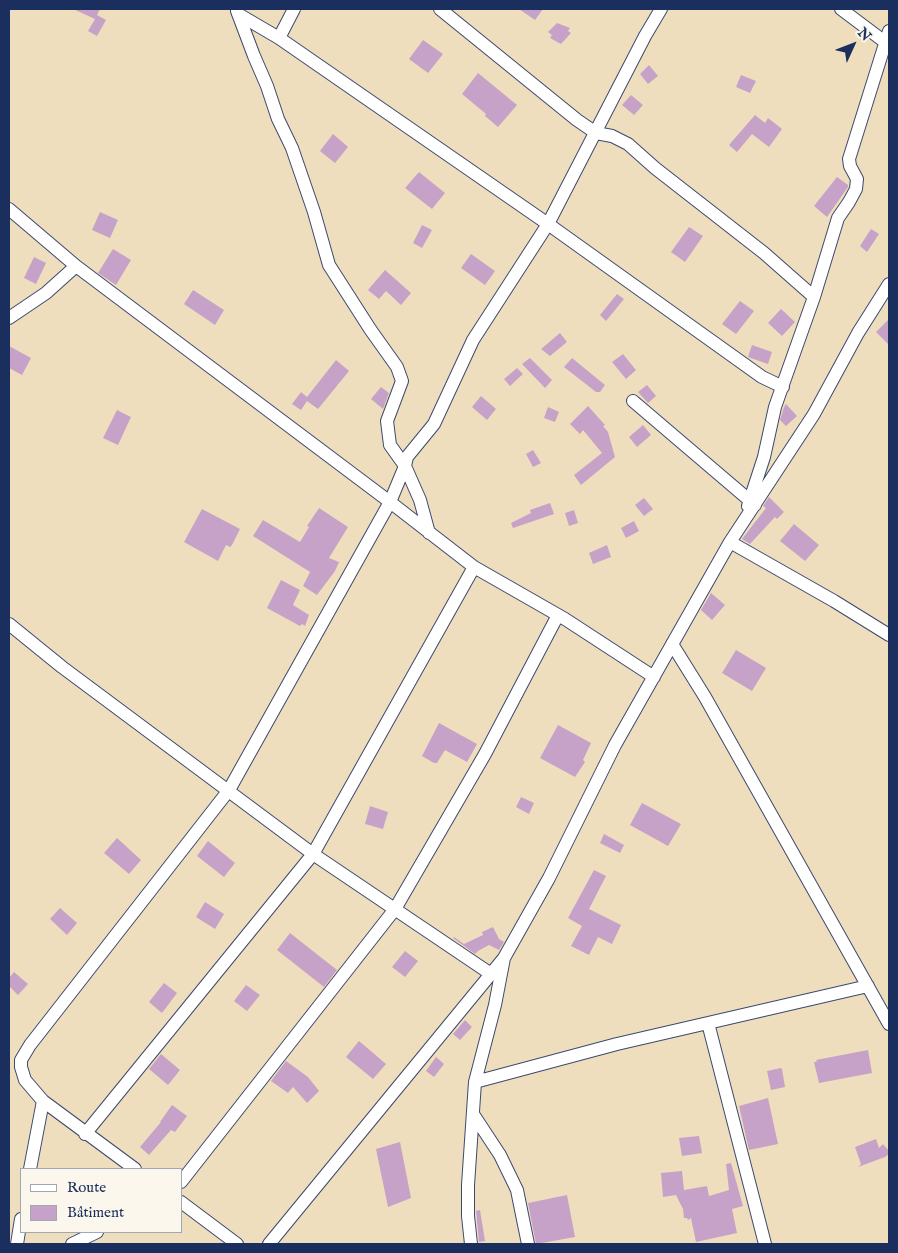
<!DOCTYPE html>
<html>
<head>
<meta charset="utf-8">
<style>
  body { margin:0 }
  #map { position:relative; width:898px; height:1253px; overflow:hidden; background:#efdebd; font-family:"IM FELL English",serif }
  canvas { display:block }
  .frame { position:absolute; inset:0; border:10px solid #1b2f5e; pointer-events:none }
  .legend { position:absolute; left:20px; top:1168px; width:162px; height:65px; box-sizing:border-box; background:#fbf7ec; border:1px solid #a1a7b3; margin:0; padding:6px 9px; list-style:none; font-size:15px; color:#1b2f5e }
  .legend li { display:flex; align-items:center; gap:10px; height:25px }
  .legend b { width:25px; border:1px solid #a1a7b3 }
  .north { position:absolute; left:828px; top:20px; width:50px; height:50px; -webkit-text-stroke:4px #fbf7ec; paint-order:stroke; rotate:47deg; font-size:14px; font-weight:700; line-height:20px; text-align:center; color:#1b2f5e }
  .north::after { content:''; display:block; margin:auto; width:18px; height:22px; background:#1b2f5e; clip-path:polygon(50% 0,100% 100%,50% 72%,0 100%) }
</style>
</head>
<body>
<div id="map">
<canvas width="898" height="1253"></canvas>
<div class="frame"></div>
<ul class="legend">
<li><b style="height:6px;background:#fff"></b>Route</li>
<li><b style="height:14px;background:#c6a2c8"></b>Bâtiment</li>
</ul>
<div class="north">N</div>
</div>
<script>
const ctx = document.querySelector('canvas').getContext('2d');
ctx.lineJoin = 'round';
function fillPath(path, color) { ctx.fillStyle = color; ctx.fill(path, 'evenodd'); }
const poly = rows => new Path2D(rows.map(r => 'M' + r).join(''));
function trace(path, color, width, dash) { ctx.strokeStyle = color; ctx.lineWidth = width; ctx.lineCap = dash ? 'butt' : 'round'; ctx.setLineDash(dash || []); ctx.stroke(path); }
fillPath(poly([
  [73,9,100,9,97,15,106,20,97,36,88,31,95,19],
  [519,9,543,9,535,20],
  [557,23,570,28,568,31,571,33,561,44,550,38,552,35,548,32],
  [423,40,443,54,428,73,409,59],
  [649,65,658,76,648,84,640,74],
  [478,73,517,105,498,127,485,116,486,114,462,94],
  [741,75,756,81,750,93,736,87],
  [631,95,643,105,634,115,622,105],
  [755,115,765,123,768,118,782,129,769,147,752,134,737,152,729,145],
  [333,134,348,147,335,163,320,151],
  [419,172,445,193,432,209,405,188],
  [837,177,848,185,848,187,827,217,814,206],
  [100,212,118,220,110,238,92,230],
  [422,225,432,230,422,248,413,243],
  [689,227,703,236,685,262,671,252],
  [871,229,879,234,867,252,860,246],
  [113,249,131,260,116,285,98,273],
  [471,254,495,271,485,285,461,268],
  [34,257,46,263,36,284,24,278],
  [385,270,411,293,401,305,386,291,379,299,368,290],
  [193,290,224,310,215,325,184,304],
  [617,294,624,299,606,321,600,315],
  [740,301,754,311,736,334,722,324],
  [781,309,795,322,782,336,768,323],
  [889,319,889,345,876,332],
  [560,333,567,342,550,356,541,349],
  [752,345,772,352,768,364,748,357],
  [9,346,31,358,22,375,9,368],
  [623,354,636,370,626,379,612,362],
  [530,358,552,380,545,388,522,364],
  [572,358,605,385,600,392,596,392,564,367],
  [336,360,349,371,318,409,307,401,301,410,292,404,301,392,307,397],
  [517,368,523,374,510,386,504,379],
  [647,385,656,396,648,403,638,392],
  [381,387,389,393,383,409,371,399],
  [481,396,496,409,487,420,472,407],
  [786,404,797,416,786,426,780,420,784,407],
  [588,406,605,425,603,426,608,432,615,457,581,485,574,475,602,453,583,430,580,434,570,424],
  [548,407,559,412,555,422,544,418],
  [117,410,131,417,118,445,103,438],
  [643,425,651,435,637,447,629,437],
  [533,450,541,463,533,467,526,454],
  [769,497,784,512,777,519,775,517,750,544,742,539,766,508,763,506],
  [644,498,653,509,644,516,635,505],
  [550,503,554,514,513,528,511,523,531,513,530,510],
  [319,508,348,527,329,558,339,562,335,571,317,595,303,586,310,572,253,536,263,520,300,542,309,527,307,526],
  [202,509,240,529,232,545,230,547,226,545,218,561,184,542],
  [574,510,578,523,569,526,565,513],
  [634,521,639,531,626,538,621,528],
  [794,524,819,545,805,561,780,541],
  [607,545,611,557,593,564,589,553],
  [281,580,300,590,293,605,309,615,305,626,302,624,300,626,267,608],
  [711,593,725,605,712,620,701,610],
  [736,650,766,668,752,691,722,673],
  [439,723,477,744,467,762,445,750,437,763,434,763,422,756],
  [558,725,591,743,583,760,585,762,575,777,540,758],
  [521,797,534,803,529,814,516,807],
  [642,803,681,824,668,846,630,825],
  [370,806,388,812,383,829,365,824],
  [604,834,624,845,620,853,600,843],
  [117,838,141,860,129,874,104,853],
  [208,841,235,863,224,877,197,856],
  [594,870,606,876,589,909,621,925,612,944,598,937,589,955,571,946,582,926,568,918],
  [205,902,224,914,215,929,196,917],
  [60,908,77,923,67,935,50,919],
  [493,927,499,939,504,942,499,950,489,945,478,951,475,954,453,938,454,937,464,944,483,935,482,932],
  [290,933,337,970,324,987,277,950],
  [405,951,418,961,405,977,392,967],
  [14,972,28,984,18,995,9,986,9,978],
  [164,983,177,993,162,1013,149,1002],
  [246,985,260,995,247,1011,234,1001],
  [465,1020,472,1027,460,1040,453,1034],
  [359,1041,386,1064,373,1079,346,1057],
  [868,1050,872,1073,819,1083,814,1062,817,1062,816,1060],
  [161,1054,180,1070,168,1085,149,1069],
  [436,1057,444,1064,434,1077,426,1071],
  [286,1061,308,1077,319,1091,307,1103,293,1087,288,1093,271,1081],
  [781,1068,782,1069,785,1087,771,1090,767,1071],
  [768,1098,778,1144,749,1150,739,1106],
  [172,1105,187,1116,175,1132,171,1130,149,1155,140,1147,161,1122,160,1122],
  [699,1136,702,1153,682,1156,679,1138],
  [876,1139,879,1148,883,1144,889,1151,889,1154,885,1157,858,1167,861,1164,855,1147],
  [400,1142,411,1198,388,1207,376,1149],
  [731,1163,743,1206,732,1209,737,1233,696,1242,691,1218,688,1220,687,1218,684,1218,683,1209,676,1195,663,1197,661,1173,682,1171,684,1190,707,1186,709,1196,729,1190,726,1164],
  [567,1195,575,1237,536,1244,528,1203],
  [480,1210,485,1241,479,1242,476,1211]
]), '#c6a2c8');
const minor = poly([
  [440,9,577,120,596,133,612,136,628,144,655,168,764,253,814,297],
  [841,9,889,45],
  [237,11,254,56,267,86,278,119,292,148,314,212,329,265,370,329,397,367,402,381,387,421,390,445,405,466,420,500,429,533],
  [238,14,279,38,548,224,762,377,783,387],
  [279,38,294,9],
  [9,209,76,266,390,502,474,567,565,619,654,677],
  [9,318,46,293,76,266],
  [633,401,755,505],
  [748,506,764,457,775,407,814,297,838,218,849,202,856,189,857,179,850,166,849,159,889,31],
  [730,542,834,601,889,635],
  [9,624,62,667,313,854,491,974],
  [672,644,705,697,889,1024],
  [708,1023,765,1244],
  [475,1082,617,1044,868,986],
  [473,1114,500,1155,517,1190,528,1244],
  [85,1134,313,854,474,567],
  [30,1169,43,1101],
  [135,1169,43,1101,25,1080,21,1067,21,1060,30,1045,229,790,390,502,405,466,407,457,434,424,473,340,548,224,645,36,661,9],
  [181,1182,395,909,485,754,558,615],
  [181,1202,237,1244],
  [17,1244,21,1219],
  [72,1244,97,1232],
  [269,1244,504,958,549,878,615,745,730,542,814,414,858,333,889,284],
  [471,1244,468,1216,468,1185,475,1082,495,1005,504,958]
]);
trace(minor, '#3b496c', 14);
trace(minor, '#fff', 12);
</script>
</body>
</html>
